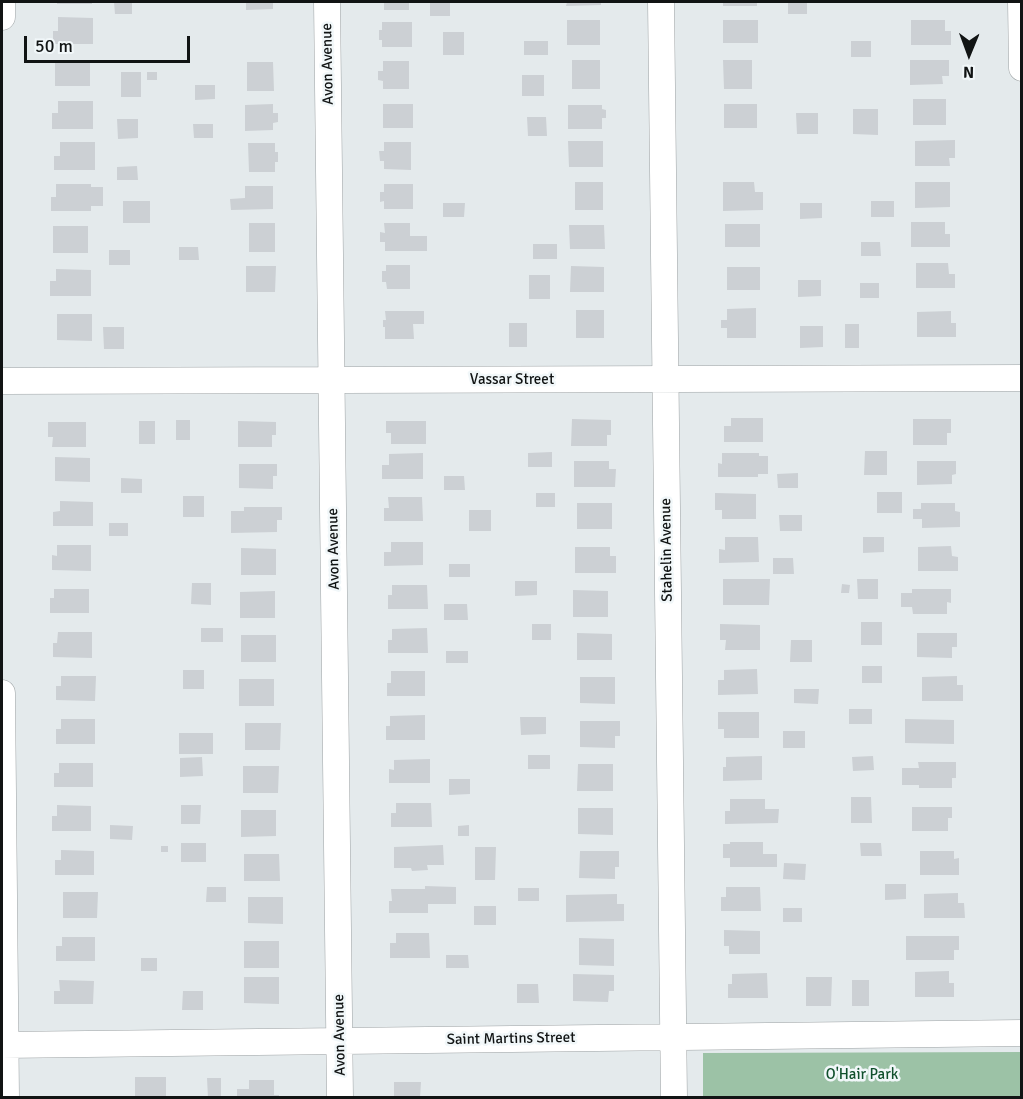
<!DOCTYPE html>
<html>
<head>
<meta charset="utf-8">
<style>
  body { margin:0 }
  #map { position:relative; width:1023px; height:1099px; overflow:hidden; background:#e4eaec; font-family:Signika,sans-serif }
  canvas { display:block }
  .frame { position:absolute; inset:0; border:3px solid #111414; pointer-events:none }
  .north { position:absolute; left:939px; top:24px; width:60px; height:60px; -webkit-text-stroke:4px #f1f7f9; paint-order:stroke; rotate:181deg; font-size:16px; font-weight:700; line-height:24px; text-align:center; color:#111414 }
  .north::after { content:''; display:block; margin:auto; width:21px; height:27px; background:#111414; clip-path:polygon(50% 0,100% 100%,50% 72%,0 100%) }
  .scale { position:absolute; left:24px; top:36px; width:166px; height:27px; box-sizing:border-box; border:3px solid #111414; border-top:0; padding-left:8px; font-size:18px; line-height:21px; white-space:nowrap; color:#111414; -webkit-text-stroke:4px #f1f7f9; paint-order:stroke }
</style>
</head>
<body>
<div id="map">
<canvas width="1023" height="1099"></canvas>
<div class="frame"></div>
<div class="north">N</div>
<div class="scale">50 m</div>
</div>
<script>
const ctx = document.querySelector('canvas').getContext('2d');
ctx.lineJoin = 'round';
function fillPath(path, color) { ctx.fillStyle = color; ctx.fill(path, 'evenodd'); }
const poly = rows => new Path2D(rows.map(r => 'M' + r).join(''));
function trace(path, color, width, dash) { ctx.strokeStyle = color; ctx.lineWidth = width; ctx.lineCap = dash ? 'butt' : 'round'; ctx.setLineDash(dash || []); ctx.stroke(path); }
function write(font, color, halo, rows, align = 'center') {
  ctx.font = font + ' Signika,sans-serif'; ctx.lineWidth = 5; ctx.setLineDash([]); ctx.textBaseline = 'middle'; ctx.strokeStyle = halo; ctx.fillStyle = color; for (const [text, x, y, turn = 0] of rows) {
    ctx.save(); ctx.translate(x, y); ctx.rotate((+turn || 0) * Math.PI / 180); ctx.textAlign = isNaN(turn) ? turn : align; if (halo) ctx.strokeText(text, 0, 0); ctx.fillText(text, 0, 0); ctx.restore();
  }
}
fillPath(poly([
  [1021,1052,1021,1097,703,1097,703,1053]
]), '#9cc2a6');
fillPath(poly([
  [57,2,92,2,92,4,57,4],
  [114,2,132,2,132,14,115,14],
  [246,2,273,2,273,9,246,10],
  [384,2,409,2,409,10,384,10],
  [430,2,450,2,450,16,430,16],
  [567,2,601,2,601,5,566,6],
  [723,2,757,2,757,6,723,6],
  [788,2,807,2,807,14,788,14],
  [58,17,93,18,93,44,53,44,53,31,58,31],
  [567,20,600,20,600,45,567,45],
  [723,20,758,20,758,43,723,43],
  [911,20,945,20,945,31,951,31,951,45,911,45],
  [382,22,412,22,412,47,382,47,382,40,379,40,379,30,382,30],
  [443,32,464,32,464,55,443,55],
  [524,41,548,41,548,55,524,55],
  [851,41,871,41,871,57,851,57],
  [55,60,90,60,90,86,55,86],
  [572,60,600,60,600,89,572,89],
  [723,60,752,60,752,89,724,89],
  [910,60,949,60,949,76,942,76,943,84,910,85],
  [383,61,409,61,409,89,383,89,383,81,378,80,378,71,383,71],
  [247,62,273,62,274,91,247,91],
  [121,72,141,72,141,97,121,97],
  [147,72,157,72,157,80,147,80],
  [522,75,544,75,544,96,522,96],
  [195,85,215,85,215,99,195,100],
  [913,99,946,99,946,125,913,125],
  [58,101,93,101,93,129,52,129,52,113,58,113],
  [273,104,273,113,278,113,278,122,273,123,273,130,245,131,245,105],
  [383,104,413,104,413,128,383,128],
  [724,104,757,104,757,128,724,128],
  [568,105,602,105,602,109,606,110,606,118,602,118,602,129,568,129],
  [853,109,878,109,878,135,853,134],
  [796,113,818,113,818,134,797,134],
  [527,117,546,117,547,136,528,136],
  [117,119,138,119,138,138,118,139],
  [193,124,213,124,213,138,194,138],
  [955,140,955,158,949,158,950,166,915,166,915,141],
  [568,141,603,141,603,167,569,167],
  [60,142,95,142,95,170,54,170,54,156,60,156],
  [384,142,411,142,411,170,384,169,384,161,380,161,379,151,384,151],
  [248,143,275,143,275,152,278,152,278,162,275,162,275,172,249,172],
  [137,166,138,180,117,180,117,167],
  [575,182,603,182,603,210,575,210],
  [723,182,754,182,755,192,763,192,763,210,723,211],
  [915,182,950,182,950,207,915,208],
  [56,184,91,184,91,187,103,187,103,206,91,206,91,211,51,211,51,197,56,197],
  [384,184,413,184,413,209,384,209,384,201,380,202,380,192,384,192],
  [245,186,273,186,273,209,231,210,230,199,245,198],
  [123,201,150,201,150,223,123,223],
  [871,201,894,201,894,217,871,217],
  [443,203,465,203,464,217,443,217],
  [800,203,822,203,822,218,800,219],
  [911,222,945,222,945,234,950,234,950,247,911,247],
  [249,223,275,223,275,252,249,252],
  [384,223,410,223,410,236,427,236,427,251,385,251,385,242,380,242,380,232,385,233],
  [725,224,760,224,760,247,725,247],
  [569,225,604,225,605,249,570,249],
  [53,226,88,226,88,253,53,253],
  [861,242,880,242,881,256,861,256],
  [533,244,557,244,557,259,533,259],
  [179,247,198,247,199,260,179,260],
  [109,250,130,250,130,265,109,265],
  [916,263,948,263,949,274,955,274,955,288,916,288],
  [386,265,410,265,410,289,387,289,386,282,382,282,382,271,386,271],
  [246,266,276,266,275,292,246,292],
  [571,266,604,267,604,292,570,292],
  [727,267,760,267,760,290,727,290],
  [56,269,91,270,91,296,50,296,50,281,56,281],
  [529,275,550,275,550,299,529,299],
  [798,280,821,280,821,296,798,297],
  [860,283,879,283,879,298,860,298],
  [756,308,756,338,727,338,727,328,721,328,721,320,727,320,727,309],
  [576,310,604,310,604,338,576,338],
  [385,311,424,311,424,324,413,324,414,339,385,339,385,327,383,327,383,320,386,320],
  [951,311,951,323,956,323,956,337,917,337,917,312],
  [57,314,92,314,92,341,57,340],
  [509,323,527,323,527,347,509,347],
  [845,324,859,324,859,348,845,348],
  [800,326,823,326,823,347,800,348],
  [103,327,124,327,124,349,104,349],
  [731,418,763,418,763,442,724,442,724,426,731,426],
  [572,419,611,420,611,435,607,435,607,446,571,446],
  [913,419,951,419,951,433,947,433,947,445,913,445],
  [176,420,190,420,190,440,176,440],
  [139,421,155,421,155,444,139,444],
  [238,421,276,422,276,435,272,435,272,447,238,447],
  [386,421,426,421,426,444,391,444,391,433,386,433],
  [48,422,86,422,86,447,52,447,53,437,48,437],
  [865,451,887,451,887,475,864,475],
  [552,452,552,467,528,467,528,453],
  [423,453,423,479,382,479,382,465,389,465,389,454],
  [722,453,759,453,759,456,768,456,768,474,758,474,758,477,718,477,718,463,722,464],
  [55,457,90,458,90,482,55,481],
  [574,461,609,461,609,469,616,469,615,487,574,487],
  [917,461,956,461,956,474,952,475,952,484,917,485],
  [239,464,277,464,277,476,273,476,273,489,239,488],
  [798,473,798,488,778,488,777,474],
  [444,476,464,476,465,490,444,490],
  [121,478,142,479,142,493,121,493],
  [877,492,902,492,902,513,877,513],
  [536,493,555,493,555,507,536,507],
  [715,493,756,494,756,519,722,519,722,510,715,510],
  [183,496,204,496,204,517,183,517],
  [388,497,422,497,423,521,384,521,384,508,389,508],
  [60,501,93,502,93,526,53,526,53,512,60,511],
  [577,503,612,503,612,529,577,529],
  [921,503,955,503,955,511,960,512,960,527,922,528,922,519,913,519,913,509,921,509],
  [244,507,282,507,282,520,277,520,277,532,231,533,231,511,244,511],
  [469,510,491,510,491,531,469,531],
  [779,515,802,515,802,531,780,531],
  [109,523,128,523,128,536,109,536],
  [725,537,758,537,759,562,719,563,719,549,725,550],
  [863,537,884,537,884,552,863,553],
  [391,542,423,542,423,565,384,566,384,552,391,552],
  [57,545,91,545,91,571,52,570,52,555,57,556],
  [951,546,952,556,958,557,958,571,918,571,918,547],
  [575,547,610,547,610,556,616,556,616,573,575,573],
  [241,548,276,549,276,575,241,575],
  [773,558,793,558,794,574,773,574],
  [449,564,470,564,470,577,449,577],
  [723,579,770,579,769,605,723,605],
  [857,579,878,579,878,599,858,599],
  [515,581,537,581,537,595,515,596],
  [192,583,211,583,211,605,191,604],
  [842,584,850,585,849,593,841,593],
  [392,585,427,585,428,609,388,609,388,595,392,595],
  [54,589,89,589,89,613,50,613,50,598,54,598],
  [912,589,951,589,951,603,947,602,947,614,913,614,912,607,901,607,901,593,912,593],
  [573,590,608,591,608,617,573,617],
  [275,591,275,618,240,618,240,592],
  [444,604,467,604,468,620,444,620],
  [861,622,882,622,882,645,861,645],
  [532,624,551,624,551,640,532,640],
  [720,624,760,625,760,650,725,650,726,640,720,640],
  [201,628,223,628,223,642,201,642],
  [427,628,428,653,388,653,388,640,392,640,392,629],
  [58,632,92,632,92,658,53,657,53,643,57,643],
  [577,633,612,634,612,660,577,660],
  [917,633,957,633,957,647,952,647,952,658,917,657],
  [241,635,276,635,276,662,241,662],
  [791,640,812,640,812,662,790,662],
  [446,651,468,651,468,663,446,663],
  [862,666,882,666,882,683,862,683],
  [757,669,758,694,718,695,718,680,724,680,724,670],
  [183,670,204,670,204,689,183,689],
  [391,671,425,671,425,696,387,696,387,683,391,683],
  [61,676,96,676,95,701,56,700,56,686,61,686],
  [957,676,957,685,963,685,963,701,922,701,922,677],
  [580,677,615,677,615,704,580,703],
  [239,679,274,679,274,706,239,706],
  [794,689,819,689,818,704,794,703],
  [849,709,872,709,872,724,849,724],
  [718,712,759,712,759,738,724,738,724,729,718,729],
  [425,715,425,740,386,740,386,726,390,726,390,716],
  [520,717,546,717,546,734,521,735],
  [61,719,95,719,95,744,56,744,56,729,61,729],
  [905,719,954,720,954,744,905,743],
  [580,721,620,721,620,736,615,736,615,748,580,747],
  [245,723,281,723,280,750,245,750],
  [783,731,805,731,805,748,783,748],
  [179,733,213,733,213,754,179,754],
  [528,755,550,755,550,769,528,769],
  [762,756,762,780,723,781,723,767,726,767,726,757],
  [873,756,874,770,853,771,852,757],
  [202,757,203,776,180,777,180,758],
  [430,759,430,783,389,783,389,769,394,770,394,760],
  [918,762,956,762,956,778,952,778,952,788,919,788,919,785,902,785,902,768,919,768],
  [59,763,93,763,93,787,54,787,54,773,59,773],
  [578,764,613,764,613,791,577,791],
  [243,766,279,766,278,793,243,793],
  [449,779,470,779,470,794,449,795],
  [851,797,871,797,872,823,851,823],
  [730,799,765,799,765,809,779,809,778,823,725,824,725,811,730,811],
  [396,803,431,803,432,827,391,827,391,813,396,813],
  [57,805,91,806,91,831,52,831,52,816,57,816],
  [181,805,201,805,200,824,181,824],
  [912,807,952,807,952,818,948,818,948,831,912,831],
  [578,808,613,808,613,835,578,834],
  [241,810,276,810,276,836,241,837],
  [110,825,133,826,132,840,110,839],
  [469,825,469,836,458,836,458,826],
  [730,842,763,842,763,854,777,854,777,867,730,867,730,858,723,858,723,844,730,844],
  [181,843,206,843,206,862,181,862],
  [860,843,881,843,882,856,861,856],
  [443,845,444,865,427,865,428,870,412,871,411,868,394,868,394,847],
  [161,846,168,846,168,852,161,852],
  [475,847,496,847,495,880,475,880],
  [61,850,94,851,94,875,55,875,55,860,61,860],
  [580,851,619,851,619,867,615,867,615,879,579,878],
  [920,851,954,851,954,859,959,858,959,875,920,875],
  [244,854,279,854,280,881,244,881],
  [784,863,806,864,805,880,783,879],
  [885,884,906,884,906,899,885,900],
  [425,886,456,887,456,904,428,904,428,913,389,913,389,901,392,901,391,889,425,889],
  [207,887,226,887,226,902,206,902],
  [726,887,760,887,761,911,721,911,721,897,726,897],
  [518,888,539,888,539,901,518,901],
  [63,892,98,892,97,918,63,918],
  [958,893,958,903,964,903,965,918,924,918,924,894],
  [617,894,617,904,624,904,624,921,566,922,566,895],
  [248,897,283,897,283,924,248,923],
  [474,906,496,906,496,925,474,925],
  [783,908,802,908,802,922,783,922],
  [724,930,760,931,760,954,729,954,729,946,724,946],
  [396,933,429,933,430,958,390,958,390,943,396,943],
  [906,936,959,936,959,950,954,950,954,960,906,960],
  [62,937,95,937,95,961,56,961,56,946,62,946],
  [579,938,614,939,614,966,579,965],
  [244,941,279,941,279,968,244,968],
  [446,955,468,955,469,968,446,968],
  [141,958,157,958,157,971,141,971],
  [949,971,949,983,954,983,954,997,915,997,915,972],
  [767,973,768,998,728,998,728,984,732,984,732,974],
  [573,974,614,975,614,991,609,991,608,1002,573,1001],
  [244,977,279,977,279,1004,244,1003],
  [806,977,832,977,831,1006,806,1006],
  [59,980,94,981,93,1004,54,1004,54,991,60,991],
  [852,980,869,980,869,1006,852,1006],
  [517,984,538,984,539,1003,517,1003],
  [183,991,203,991,203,1010,182,1010],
  [135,1077,166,1077,166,1098,135,1098],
  [207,1078,221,1078,221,1098,208,1098],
  [249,1080,274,1080,274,1095,279,1095,279,1098,237,1098,237,1089,249,1089],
  [394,1082,421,1082,420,1098,394,1098]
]), '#ccd0d4');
const minor = poly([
  [327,2,340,1098],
  [661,2,674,1098],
  [1021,2,1022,68],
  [2,17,2,2],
  [2,381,1022,378],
  [2,693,6,1098],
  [2,1045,1022,1033]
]);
trace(minor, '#9da2a4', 27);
trace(minor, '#fff', 26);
write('15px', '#111414', '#f1f7f9', [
  ["Avon Avenue",328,64,-91],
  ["Vassar Street",512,380],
  ["Avon Avenue",334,549,-91],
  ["Stahelin Avenue",667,550,-91],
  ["Avon Avenue",340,1035,-91],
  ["Saint Martins Street",511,1039,-1]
]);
write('15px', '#10502c', '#f1f7f9', [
  ["O'Hair Park",862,1075]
]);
</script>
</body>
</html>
